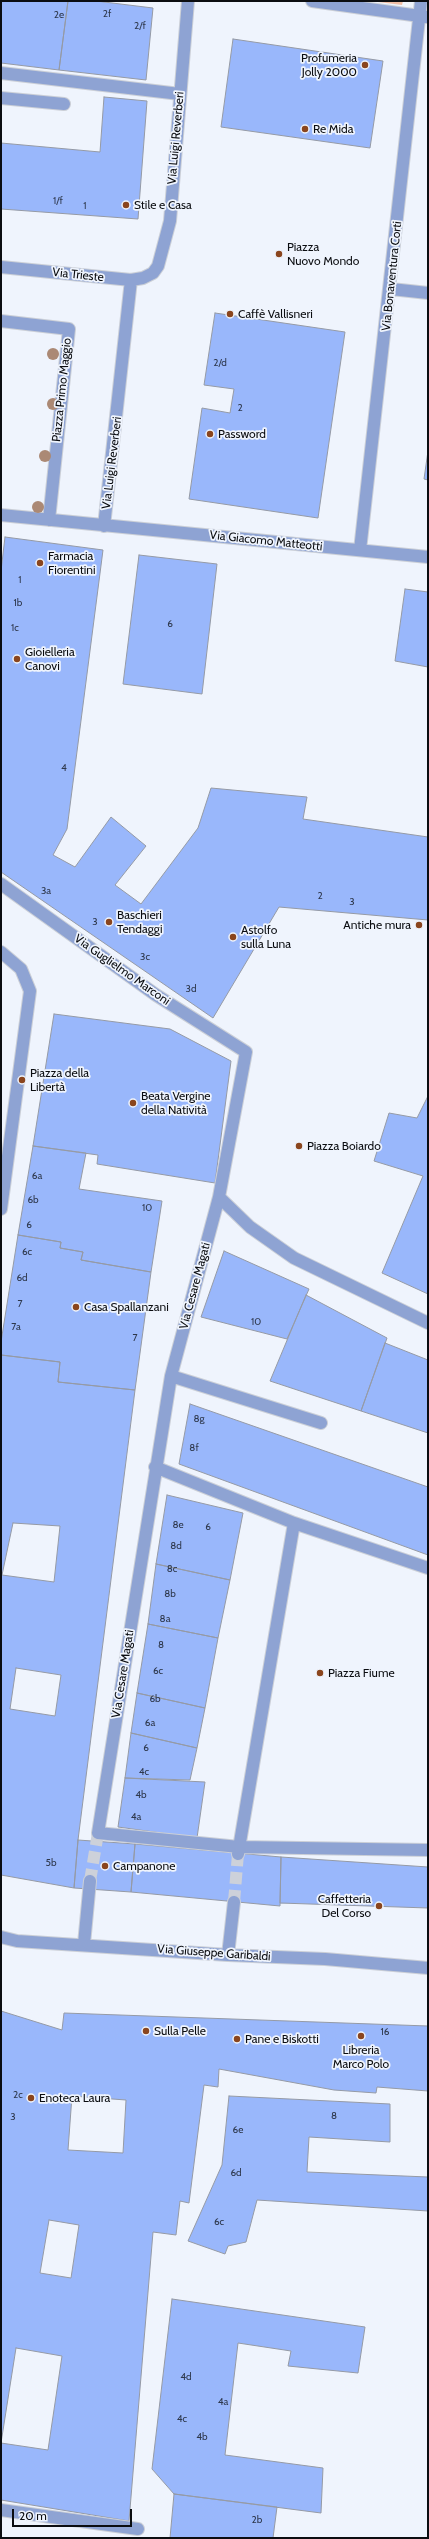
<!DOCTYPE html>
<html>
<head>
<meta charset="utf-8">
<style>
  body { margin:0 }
  #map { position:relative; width:429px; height:2539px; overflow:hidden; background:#eff4fd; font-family:Cabin,sans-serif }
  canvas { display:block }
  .frame { position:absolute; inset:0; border:2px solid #0b0d11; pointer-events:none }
  .scale { position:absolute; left:12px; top:2509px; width:120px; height:18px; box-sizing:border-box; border:2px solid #0b0d11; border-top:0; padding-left:5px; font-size:12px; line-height:14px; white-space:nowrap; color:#0b0d11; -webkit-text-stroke:3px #eff4fd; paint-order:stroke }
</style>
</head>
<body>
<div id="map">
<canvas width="429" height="2539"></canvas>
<div class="frame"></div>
<div class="scale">20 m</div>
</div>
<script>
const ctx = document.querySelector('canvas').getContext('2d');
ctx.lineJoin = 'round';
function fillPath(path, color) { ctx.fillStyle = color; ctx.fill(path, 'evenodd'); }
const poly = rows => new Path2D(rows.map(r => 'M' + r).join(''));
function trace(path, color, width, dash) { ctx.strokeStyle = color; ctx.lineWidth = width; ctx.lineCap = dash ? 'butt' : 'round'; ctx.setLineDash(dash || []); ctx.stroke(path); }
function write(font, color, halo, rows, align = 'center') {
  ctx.font = font + ' Cabin,sans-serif'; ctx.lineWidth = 3.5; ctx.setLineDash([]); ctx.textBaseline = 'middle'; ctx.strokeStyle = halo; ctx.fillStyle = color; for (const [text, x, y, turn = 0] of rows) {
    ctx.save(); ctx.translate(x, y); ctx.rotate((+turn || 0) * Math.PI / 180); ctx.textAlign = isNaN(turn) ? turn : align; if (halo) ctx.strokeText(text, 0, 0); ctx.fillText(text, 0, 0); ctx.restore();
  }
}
fillPath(poly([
  [370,1,403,1,402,5]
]), '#efbda5');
const building = poly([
  [1,1,68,1,59,70,1,63,1,1],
  [68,1,96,1,153,8,146,80,59,70,68,1],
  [233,39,383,61,370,148,221,127,233,39],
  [104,97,147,101,138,219,1,209,1,143,100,152,104,97],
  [215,313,345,332,318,518,189,499,202,408,230,413,234,389,204,385,215,313],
  [428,451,428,480,424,479,428,451],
  [5,537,103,550,67,829,53,855,75,867,111,817,146,846,115,885,141,904,198,828,211,788,307,797,303,819,428,837,428,920,279,907,213,1018,1,872,1,571,5,537],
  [139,555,217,564,202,694,123,684,139,555],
  [405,589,428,592,428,667,395,661,405,589],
  [54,1014,170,1029,231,1061,215,1183,97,1164,98,1155,33,1146,54,1014],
  [428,1096,428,1294,382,1273,423,1176,374,1161,389,1113,417,1118,428,1096],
  [33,1146,86,1153,79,1189,162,1201,151,1272,81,1260,83,1252,60,1248,61,1242,18,1235,33,1146],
  [18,1235,61,1242,60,1248,83,1252,81,1260,151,1272,135,1390,58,1382,60,1362,1,1355,1,1342,18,1235],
  [224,1251,309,1289,287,1339,201,1317,224,1251],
  [306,1295,387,1338,361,1411,270,1381,306,1295],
  [385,1343,428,1360,428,1433,361,1411,385,1343],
  [1,1355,60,1362,58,1382,135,1390,78,1840,74,1888,1,1875,1,1355],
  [13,1523,60,1526,54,1582,2,1575,13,1523],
  [16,1668,61,1675,55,1716,10,1709,16,1668],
  [190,1404,428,1487,428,1555,179,1464,190,1404],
  [167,1495,243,1513,230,1580,156,1564,167,1495],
  [156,1564,230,1580,218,1638,148,1624,156,1564],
  [148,1624,218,1638,205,1708,137,1693,148,1624],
  [137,1693,205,1708,197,1748,131,1733,137,1693],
  [131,1733,197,1748,190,1780,125,1778,131,1733],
  [125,1778,205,1782,197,1838,118,1827,125,1778],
  [78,1840,135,1844,131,1892,74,1888,78,1840],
  [135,1844,281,1857,280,1906,131,1892,135,1844],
  [281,1857,428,1867,428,1908,280,1903,281,1857],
  [1,2011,62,2030,64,2013,428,2026,428,2091,377,2087,376,2093,334,2090,219,2069,218,2087,204,2085,189,2203,180,2201,176,2235,153,2232,129,2521,1,2500,1,2011],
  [72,2096,126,2100,123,2153,68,2150,72,2096],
  [49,2220,79,2225,71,2278,40,2273,49,2220],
  [16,2348,62,2356,48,2450,1,2443,16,2348],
  [229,2096,390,2104,390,2142,309,2137,307,2172,428,2177,428,2211,257,2200,246,2242,228,2246,225,2254,188,2241,222,2165,229,2096],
  [172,2299,365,2327,358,2373,288,2366,291,2351,238,2343,225,2455,323,2468,321,2513,174,2494,152,2469,172,2299],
  [174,2494,277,2507,273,2538,170,2538,174,2494]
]);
fillPath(building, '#99b7fb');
trace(building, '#959aa5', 1);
trace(poly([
  [90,1881,98,1833],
  [234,1902,238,1854]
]), '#cdd1da', 12, [12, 6]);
const lane = poly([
  [1,73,180,94],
  [1,98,64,104]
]);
const street = poly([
  [312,1,427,17],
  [1,267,131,280,143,278,153,273,158,266,170,221,188,1],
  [391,289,428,293],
  [1,321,69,329,49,520],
  [1,515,428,557],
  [104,526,131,280],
  [360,550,421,1],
  [1,884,156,995,246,1052,219,1197,171,1376,98,1833,239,1847,428,1850],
  [1,952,21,969,30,991,1,1209],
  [219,1197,250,1227,294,1258,428,1323],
  [171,1376,321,1423],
  [155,1467,294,1523],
  [238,1854,294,1523,428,1568],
  [1,1937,17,1941,228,1955,325,1959,428,1968],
  [84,1944,90,1881],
  [228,1955,234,1902],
  [1,2510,138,2529]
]);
trace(lane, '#cbcfd7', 14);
trace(street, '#cbcfd7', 14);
trace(lane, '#8ea3d3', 12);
trace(street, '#8ea3d3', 12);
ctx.fillStyle = '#ab8975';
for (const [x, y] of [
  [53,354],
  [53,404],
  [45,456],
  [38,507]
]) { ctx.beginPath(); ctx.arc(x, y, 6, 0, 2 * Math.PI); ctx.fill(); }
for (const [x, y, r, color] of [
  [365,65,4,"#8a451e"],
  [305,129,4,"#8a451e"],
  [126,205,4,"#8a451e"],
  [279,254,4,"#8a451e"],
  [230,314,4,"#8a451e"],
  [210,434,4,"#8a451e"],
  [40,563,4,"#8a451e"],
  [17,659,4,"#8a451e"],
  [109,922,4,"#8a451e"],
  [419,925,4,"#8a451e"],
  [233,937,4,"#8a451e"],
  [22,1080,4,"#8a451e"],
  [133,1103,4,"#8a451e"],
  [299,1146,4,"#8a451e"],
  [76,1307,4,"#8a451e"],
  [320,1673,4,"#8a451e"],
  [105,1866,4,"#8a451e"],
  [379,1906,4,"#8a451e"],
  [146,2031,4,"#8a451e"],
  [361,2036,4,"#8a451e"],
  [237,2039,4,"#8a451e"],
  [31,2098,4,"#8a451e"]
]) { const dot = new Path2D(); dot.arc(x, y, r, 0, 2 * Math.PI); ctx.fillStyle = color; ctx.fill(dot); trace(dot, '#eff4fd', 1.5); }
write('10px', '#2e384c', null, [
  ["2f",107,14],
  ["2e",59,15],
  ["2/f",140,26],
  ["1/f",58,201],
  ["1",85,206],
  ["2/d",220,363],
  ["2",240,408],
  ["1",20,580],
  ["1b",18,603],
  ["6",170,624],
  ["1c",15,628],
  ["4",64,768],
  ["3a",46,891],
  ["2",320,896],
  ["3",352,902],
  ["3",95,922],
  ["3c",145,957],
  ["3d",191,989],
  ["6a",37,1176],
  ["6b",33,1200],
  ["10",147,1208],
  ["6",29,1225],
  ["6c",27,1252],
  ["6d",22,1278],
  ["7",20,1304],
  ["10",256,1322],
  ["7a",16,1327],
  ["7",135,1338],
  ["8g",199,1419],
  ["8f",194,1448],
  ["8e",178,1525],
  ["6",208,1527],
  ["8d",176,1546],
  ["8c",172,1569],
  ["8b",170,1594],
  ["8a",165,1619],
  ["8",161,1645],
  ["6c",158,1671],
  ["6b",155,1699],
  ["6a",150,1723],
  ["6",146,1748],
  ["4c",144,1772],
  ["4b",141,1795],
  ["4a",136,1817],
  ["5b",51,1863],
  ["16",385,2032],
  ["2c",18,2095],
  ["8",334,2116],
  ["3",13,2117],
  ["6e",238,2130],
  ["6d",236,2173],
  ["6c",219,2222],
  ["4d",186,2377],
  ["4a",223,2402],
  ["4c",182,2419],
  ["4b",202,2437],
  ["2b",257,2520]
]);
write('12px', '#0b0d11', '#eff4fd', [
  ["Profumeria",357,58,"right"],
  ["Jolly 2000",357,72,"right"],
  ["Re Mida",313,129],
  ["Stile e Casa",134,205],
  ["Piazza",287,247],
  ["Nuovo Mondo",287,261],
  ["Caffè Vallisneri",238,314],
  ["Password",218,434],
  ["Farmacia",48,556],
  ["Fiorentini",48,570],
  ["Gioielleria",25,652],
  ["Canovi",25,666],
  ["Baschieri",117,915],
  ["Tendaggi",117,929],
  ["Antiche mura",411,925,"right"],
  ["Astolfo",241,930],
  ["sulla Luna",241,944],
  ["Piazza della",30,1073],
  ["Libertà",30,1087],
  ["Beata Vergine",141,1096],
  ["della Natività",141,1110],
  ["Piazza Boiardo",307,1146],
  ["Casa Spallanzani",84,1307],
  ["Piazza Fiume",328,1673],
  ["Campanone",113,1866],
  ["Caffetteria",371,1899,"right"],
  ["Del Corso",371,1913,"right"],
  ["Sulla Pelle",154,2031],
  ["Pane e Biskotti",245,2039],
  ["Libreria",361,2050,"center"],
  ["Marco Polo",361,2064,"center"],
  ["Enoteca Laura",39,2098]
], 'left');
write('12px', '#0b0d11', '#eff4fd', [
  ["Via Luigi Reverberi",176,138,-85],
  ["Via Trieste",78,275,6],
  ["Via Bonaventura Corti",392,276,-84],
  ["Piazza Primo Maggio",62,390,-84],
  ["Via Luigi Reverberi",112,463,-83],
  ["Via Giacomo Matteotti",266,541,6],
  ["Via Guglielmo Marconi",122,970,35],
  ["Via Cesare Magati",195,1286,-75],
  ["Via Cesare Magati",123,1674,-81],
  ["Via Giuseppe Garibaldi",214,1953,4]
]);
</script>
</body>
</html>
